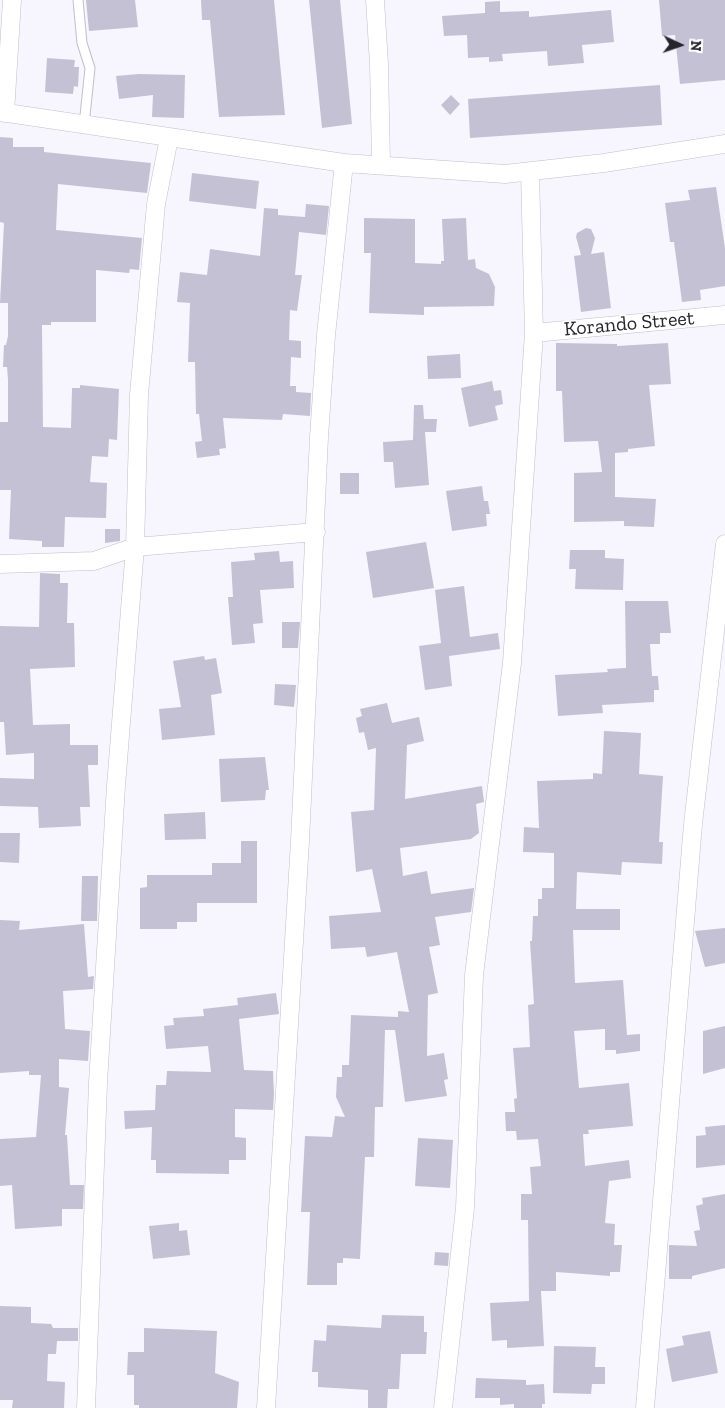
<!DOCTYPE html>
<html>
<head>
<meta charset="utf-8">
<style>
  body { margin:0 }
  #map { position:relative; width:725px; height:1408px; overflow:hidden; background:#f7f5fd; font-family:"Zilla Slab",serif }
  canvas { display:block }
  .north { position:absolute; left:655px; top:20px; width:50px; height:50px; -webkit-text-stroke:4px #fff; paint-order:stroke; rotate:93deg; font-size:14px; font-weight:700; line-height:20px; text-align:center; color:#27252c }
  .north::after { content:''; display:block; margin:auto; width:18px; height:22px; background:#27252c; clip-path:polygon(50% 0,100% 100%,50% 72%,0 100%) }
</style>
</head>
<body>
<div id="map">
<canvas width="725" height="1408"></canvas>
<div class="north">N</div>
</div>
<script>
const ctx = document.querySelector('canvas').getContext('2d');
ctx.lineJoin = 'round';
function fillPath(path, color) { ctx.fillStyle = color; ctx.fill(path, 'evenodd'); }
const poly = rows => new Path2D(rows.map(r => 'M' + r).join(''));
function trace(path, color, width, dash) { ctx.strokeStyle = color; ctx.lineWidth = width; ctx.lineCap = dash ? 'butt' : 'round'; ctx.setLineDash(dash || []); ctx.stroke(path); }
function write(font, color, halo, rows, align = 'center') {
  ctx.font = font + ' "Zilla Slab",serif'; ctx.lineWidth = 4; ctx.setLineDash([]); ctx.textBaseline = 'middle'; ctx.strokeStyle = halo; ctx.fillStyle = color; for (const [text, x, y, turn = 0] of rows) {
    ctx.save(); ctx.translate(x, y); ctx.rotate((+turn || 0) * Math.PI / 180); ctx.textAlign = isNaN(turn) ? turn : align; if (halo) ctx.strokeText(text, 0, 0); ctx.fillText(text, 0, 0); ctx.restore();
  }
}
fillPath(poly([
  [86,0,135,0,138,27,89,31],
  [201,0,274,0,285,115,219,117,210,20,202,20],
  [309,0,340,0,352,124,322,128],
  [659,0,725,0,725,80,680,84,675,35,662,36],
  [500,1,500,12,529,11,529,17,611,10,614,42,582,45,584,63,548,66,547,51,502,54,503,61,489,62,489,57,468,58,467,35,444,36,442,16,485,13,485,2],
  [47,58,75,60,74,67,79,67,78,87,74,86,73,94,45,92],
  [139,74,185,75,184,118,152,117,153,95,119,99,116,76],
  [660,85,662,125,470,138,468,99],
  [451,95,460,104,450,115,441,105],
  [0,137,13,138,13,147,44,147,44,152,151,163,147,193,58,184,56,230,142,238,139,270,130,269,129,273,96,270,96,322,51,322,51,325,42,325,43,427,71,428,72,388,80,388,80,385,119,389,117,440,109,439,108,457,92,456,90,482,107,483,106,518,65,517,64,547,42,547,42,541,9,539,11,490,0,490,0,422,8,422,8,380,7,367,3,367,4,345,6,345,8,336,8,303,0,303,4,223,0,222],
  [192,173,259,181,256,209,189,201],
  [716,187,725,248,725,286,700,290,701,300,682,302,674,242,670,242,665,203,690,200,688,190],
  [306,204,329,206,326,235,299,232,295,275,302,275,297,311,290,310,289,340,301,341,301,358,291,357,290,386,296,386,296,392,311,393,310,416,283,414,282,420,223,418,226,448,219,449,220,455,197,458,195,442,202,441,199,414,196,414,195,362,188,362,190,303,177,302,180,272,207,275,210,249,260,256,264,208,278,209,278,215,305,217],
  [364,218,415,219,415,263,441,264,441,261,444,261,442,219,466,218,468,260,475,259,476,268,489,274,495,287,494,306,424,307,424,315,369,313,371,253,364,253],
  [586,228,591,229,595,238,591,254,604,252,611,308,581,312,574,256,581,255,576,237,577,233],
  [556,343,617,344,617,346,668,343,671,384,649,385,655,446,628,449,628,452,615,453,615,497,656,499,654,527,624,526,624,521,574,522,574,473,602,472,598,441,564,442,562,391,556,391],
  [460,354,461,378,428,379,427,356],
  [492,381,494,391,501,390,503,404,495,406,498,420,469,427,461,388],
  [414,405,423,405,424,419,437,419,436,432,425,432,429,485,395,488,393,462,384,462,383,442,413,440],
  [340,473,359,473,359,494,340,494],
  [482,486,484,501,488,501,490,514,486,514,487,526,452,531,446,491],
  [105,529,120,529,120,541,105,543],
  [426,542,434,588,373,598,366,552],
  [570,550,605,550,605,558,624,559,623,590,575,589,576,569,569,569],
  [279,551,280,562,293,561,294,588,260,590,263,623,253,624,255,643,232,645,228,597,233,597,231,562,255,560,254,553],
  [40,573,60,574,60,583,68,583,67,623,74,623,75,667,30,669,33,725,70,724,70,745,98,745,98,765,88,765,90,807,80,807,81,826,39,828,38,807,0,806,0,778,34,779,34,753,6,755,4,722,0,722,0,626,39,627],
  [464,586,470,637,498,633,500,649,449,656,452,686,425,690,419,646,441,643,435,590],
  [625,601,668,601,671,633,660,633,660,644,650,644,652,676,658,676,659,690,654,690,654,702,602,705,603,713,558,716,555,675,608,672,607,669,626,668],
  [282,622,300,622,298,648,282,648],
  [204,656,205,660,216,658,222,693,211,695,215,735,162,740,159,709,181,707,173,661],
  [275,684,296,685,294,707,274,705],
  [387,703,392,723,419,717,424,741,407,745,405,799,482,786,484,802,476,804,479,833,471,839,400,848,403,876,427,871,431,894,474,888,471,912,435,917,440,945,429,947,438,993,428,995,427,1056,444,1053,448,1079,444,1080,447,1096,405,1102,395,1030,385,1030,383,1107,375,1107,374,1157,365,1157,360,1259,343,1258,343,1263,337,1263,337,1285,307,1285,310,1212,301,1212,305,1136,332,1137,335,1116,345,1117,336,1097,337,1077,342,1077,342,1065,349,1065,351,1015,398,1017,398,1011,409,1012,397,952,367,957,365,947,331,949,329,916,381,912,372,869,356,872,351,812,374,810,376,748,368,750,364,732,359,733,356,718,362,716,360,709],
  [604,731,641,733,639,774,663,776,659,842,663,842,662,864,622,862,621,875,577,872,576,909,620,909,620,930,573,930,575,983,623,980,627,1035,640,1034,640,1051,616,1054,616,1050,605,1050,605,1029,574,1031,579,1088,629,1083,633,1126,588,1130,589,1134,583,1134,585,1166,629,1160,631,1178,609,1181,605,1223,615,1224,614,1245,622,1245,620,1272,610,1272,610,1276,556,1272,556,1291,541,1291,544,1346,507,1348,507,1340,492,1341,490,1303,529,1301,528,1220,521,1220,521,1194,532,1194,530,1167,541,1166,538,1139,517,1140,516,1131,506,1131,505,1112,515,1112,514,1099,517,1098,513,1048,530,1047,528,1005,534,1004,530,941,532,941,533,916,538,916,538,899,542,899,542,888,554,888,554,853,523,852,524,827,539,828,537,781,593,779,593,773,602,774],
  [265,757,269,790,266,790,265,800,221,802,219,759],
  [205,812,206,839,165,840,164,814],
  [0,833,20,833,19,863,0,862],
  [241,841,257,841,257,903,197,903,197,922,177,922,177,929,140,929,140,888,147,887,147,875,212,875,212,863,241,863],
  [82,876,98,876,97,921,81,921],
  [0,920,20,921,19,930,84,924,88,977,94,976,93,989,63,991,65,1029,90,1031,88,1061,59,1059,59,1087,69,1088,65,1135,67,1135,70,1185,84,1185,83,1209,62,1209,62,1226,15,1229,12,1185,0,1186,0,1139,36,1137,41,1075,29,1075,29,1071,0,1073],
  [725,928,725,963,705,967,695,931],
  [276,993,279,1014,239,1019,244,1070,273,1071,274,1094,273,1110,235,1109,235,1137,246,1138,246,1160,229,1160,229,1174,156,1173,156,1160,151,1160,152,1127,125,1129,124,1111,155,1110,156,1085,166,1085,167,1071,211,1072,208,1046,166,1049,164,1026,174,1025,173,1018,204,1016,203,1009,238,1005,237,998],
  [725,1026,725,1068,703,1074,703,1031],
  [725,1125,725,1165,696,1168,696,1136,706,1135,705,1127],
  [418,1138,453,1140,450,1188,415,1186],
  [725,1194,725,1268,692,1276,692,1279,669,1279,669,1245,697,1246,694,1231,700,1230,696,1206,703,1204,702,1198],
  [179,1223,179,1231,187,1230,190,1255,153,1259,149,1226],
  [435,1252,449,1253,448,1266,434,1265],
  [0,1306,31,1307,31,1323,51,1324,53,1328,78,1328,78,1341,57,1341,56,1354,48,1354,47,1381,65,1382,64,1408,12,1408,13,1400,0,1400],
  [382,1315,424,1316,424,1332,427,1332,426,1354,401,1354,399,1389,388,1389,387,1408,368,1408,368,1390,318,1387,318,1372,312,1372,314,1340,326,1341,327,1325,381,1328],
  [144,1328,217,1331,215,1373,239,1382,237,1408,139,1408,139,1405,134,1405,134,1375,127,1375,128,1352,144,1352],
  [710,1331,718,1373,672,1382,666,1349,684,1345,682,1336],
  [554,1346,596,1347,595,1367,605,1367,605,1384,592,1384,591,1394,553,1393],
  [476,1378,526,1380,526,1385,544,1384,545,1404,542,1404,542,1408,514,1408,514,1404,500,1405,500,1398,475,1398]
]), '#c5c1d5');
const service = poly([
  [78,0,82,43,90,68,84,125]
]);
const minor = poly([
  [375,0,379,64,381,164],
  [0,112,344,163,505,174,604,163,725,144],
  [5,113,12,0],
  [534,333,725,315],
  [0,564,94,561,135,547,316,532],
  [86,1408,98,1083,116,786,135,547,139,395,156,204,169,138],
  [266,1408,300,841,319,437,326,335,344,163],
  [443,1408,465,1208,474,975,512,663,534,333,530,172],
  [645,1408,693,824,725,544]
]);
trace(service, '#c3bdd0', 11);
trace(minor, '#c3bdd0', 19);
trace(service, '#fff', 9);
trace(minor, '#fff', 18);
write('20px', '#27252c', '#fff', [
  ["Korando Street",629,324,-5]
]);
</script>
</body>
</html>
